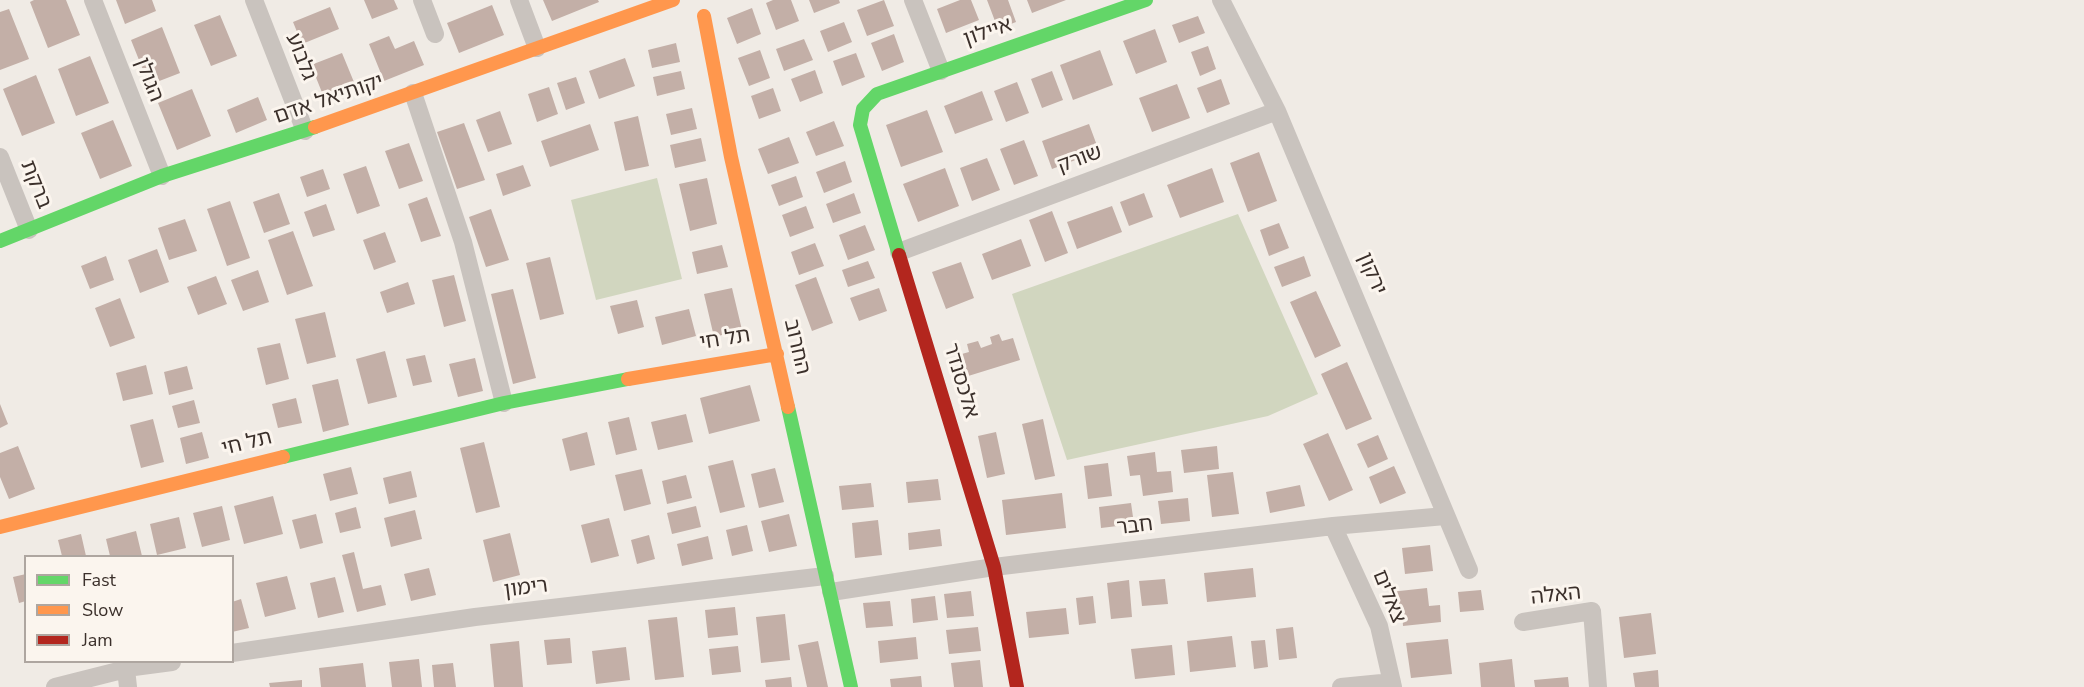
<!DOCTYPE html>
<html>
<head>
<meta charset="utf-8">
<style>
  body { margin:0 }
  #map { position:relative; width:2084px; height:687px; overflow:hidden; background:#f0ebe5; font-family:"Nunito Sans",sans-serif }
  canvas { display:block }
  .legend { position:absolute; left:24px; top:555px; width:210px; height:108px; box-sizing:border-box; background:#fbf5ee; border:2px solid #aea6a0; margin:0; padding:8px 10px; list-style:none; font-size:18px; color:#3b302b }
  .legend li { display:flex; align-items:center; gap:12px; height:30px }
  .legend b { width:30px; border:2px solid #aea6a0 }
</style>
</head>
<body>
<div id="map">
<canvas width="2084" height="687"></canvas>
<ul class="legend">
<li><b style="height:8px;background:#63d668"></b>Fast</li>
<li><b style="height:8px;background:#ff974d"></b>Slow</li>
<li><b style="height:8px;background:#b3261e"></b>Jam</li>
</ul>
</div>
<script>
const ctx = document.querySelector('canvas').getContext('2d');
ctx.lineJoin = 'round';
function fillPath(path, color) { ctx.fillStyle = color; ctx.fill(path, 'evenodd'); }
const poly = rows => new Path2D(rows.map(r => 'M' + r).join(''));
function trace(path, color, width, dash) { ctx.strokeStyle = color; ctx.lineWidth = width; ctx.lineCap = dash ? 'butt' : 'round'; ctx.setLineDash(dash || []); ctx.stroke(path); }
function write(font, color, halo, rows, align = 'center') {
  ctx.font = font + ' "Nunito Sans","Noto Sans Hebrew",sans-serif'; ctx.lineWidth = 6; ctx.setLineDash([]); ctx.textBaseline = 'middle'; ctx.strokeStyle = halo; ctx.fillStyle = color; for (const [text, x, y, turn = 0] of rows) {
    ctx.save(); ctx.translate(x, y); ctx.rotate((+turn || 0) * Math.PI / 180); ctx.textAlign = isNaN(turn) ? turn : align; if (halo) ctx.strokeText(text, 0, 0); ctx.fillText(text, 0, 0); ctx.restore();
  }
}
fillPath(poly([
  [657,178,682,279,596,300,571,200],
  [1238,214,1318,394,1268,416,1067,460,1012,294]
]), '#d1d6bf');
fillPath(poly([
  [34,0,66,0,80,35,48,48,30,2],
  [116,0,152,0,156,11,125,24],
  [364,0,394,0,398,9,372,19],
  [543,0,598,0,599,2,552,21],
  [773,0,791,0,799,21,776,30,766,3],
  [809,0,839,0,840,3,814,13],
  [884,0,894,26,867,36,857,10],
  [960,0,971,0,979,20,946,33,937,9],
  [987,0,1008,0,1016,22,998,29],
  [1027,0,1066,0,1032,13],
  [492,5,504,35,459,53,447,23],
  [330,7,339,29,302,44,293,22],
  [752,8,761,34,737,44,727,18],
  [9,9,29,59,0,70,0,12],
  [220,15,237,56,211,66,194,25],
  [1198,16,1205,33,1179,43,1172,25],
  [844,22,852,42,828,52,820,31],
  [162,27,180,73,149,85,131,40],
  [1155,29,1167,62,1136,74,1123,41],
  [894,34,904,62,882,71,871,43],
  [389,36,395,49,414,41,424,65,384,81,369,44],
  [804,39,813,60,784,71,776,49],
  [676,43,680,62,652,68,648,50],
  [1208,46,1216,69,1200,76,1191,52],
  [760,50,770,78,749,86,738,58],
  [1100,50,1113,85,1073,100,1060,65],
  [342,53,356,87,325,100,311,65],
  [856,53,865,77,842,86,833,61],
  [90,56,109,103,76,116,58,69],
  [625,58,635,86,599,99,589,71],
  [815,70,823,93,800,102,791,79],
  [681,71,685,89,657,96,653,77],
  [1052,71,1063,100,1042,108,1031,79],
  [36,75,55,123,22,136,3,89],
  [576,77,585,103,566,110,557,83],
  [1221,79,1230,104,1207,113,1197,88],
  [1017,82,1029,113,1006,122,994,91],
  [1177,84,1190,118,1152,132,1139,98],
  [549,87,558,114,537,122,528,94],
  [773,88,781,111,759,119,751,96],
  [192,89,211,136,177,150,158,103],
  [982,91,993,120,955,134,944,106],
  [258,97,267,120,236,133,227,110],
  [692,108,697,129,671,135,666,114],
  [927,110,943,152,901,167,886,125],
  [500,111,512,144,488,152,476,120],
  [638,116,649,166,625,171,614,122],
  [113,120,132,166,100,179,81,133],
  [834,121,844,146,816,156,806,132],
  [464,123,485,180,457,189,437,132],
  [590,124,599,150,550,167,541,141],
  [1089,124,1099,151,1052,169,1042,141],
  [789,137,799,163,768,174,758,149],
  [701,138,706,161,675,168,670,145],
  [1024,140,1038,176,1014,185,1000,149],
  [409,143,423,181,399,189,385,151],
  [1259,152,1277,201,1248,212,1230,163],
  [987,158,1000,190,972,201,960,168],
  [845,161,852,182,824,193,816,172],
  [523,165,531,186,503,196,496,174],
  [366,166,380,206,357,214,343,174],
  [945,168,959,206,918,222,903,184],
  [1212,168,1224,202,1180,218,1167,185],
  [323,169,330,189,307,197,300,177],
  [796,176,803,197,779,206,771,185],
  [707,178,717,224,690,231,679,184],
  [279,193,290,224,264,233,253,202],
  [854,193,861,213,833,223,826,204],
  [1144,193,1153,217,1129,226,1120,202],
  [427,197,441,236,421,242,408,204],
  [230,201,250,258,227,266,207,209],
  [326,204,335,230,313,237,304,212],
  [806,206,814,228,790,237,782,215],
  [1112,206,1122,232,1077,249,1067,222],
  [491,209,509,260,486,267,469,217],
  [1052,211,1068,253,1045,262,1029,220],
  [185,219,197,251,169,260,158,228],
  [1279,223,1289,248,1269,256,1260,230],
  [865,225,875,250,848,260,839,235],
  [293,231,313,286,287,295,268,240],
  [385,232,396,262,374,270,363,240],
  [1021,239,1031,266,992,280,982,254],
  [815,243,824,266,799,275,791,252],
  [722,245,728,267,697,274,692,252],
  [157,249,169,282,140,293,128,260],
  [106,256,114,280,90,289,81,266],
  [1304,256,1311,276,1282,287,1274,267],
  [550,257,564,314,540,320,526,263],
  [868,261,875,278,848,287,842,270],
  [961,262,974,298,946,309,932,272],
  [258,270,269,302,243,311,231,280],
  [454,275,466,321,444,327,432,280],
  [216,276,227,304,198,315,187,287],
  [816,277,833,323,812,331,795,285],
  [408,282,415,304,387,313,380,292],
  [732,288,742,330,714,337,704,294],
  [879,288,887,311,859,321,850,298],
  [513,289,536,378,513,384,491,294],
  [1316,291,1341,346,1315,358,1290,302],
  [120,298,135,338,110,347,95,308],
  [637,300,644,327,618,334,610,306],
  [689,309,696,336,662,345,655,317],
  [325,312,336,357,307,364,295,319],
  [999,334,1002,341,1013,338,1020,360,965,377,958,355,969,352,967,344,978,341,981,348,992,344,990,337],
  [280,343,289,379,266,385,257,348],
  [385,351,397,397,368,404,356,359],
  [425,355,432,382,413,386,406,359],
  [475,358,483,391,458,397,449,364],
  [1347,362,1372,419,1346,430,1321,374],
  [146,365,153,394,123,401,116,373],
  [187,366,193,389,169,395,164,372],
  [338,379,349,425,323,432,312,385],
  [750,385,760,421,709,434,700,398],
  [296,398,302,423,278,428,272,404],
  [194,400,200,423,178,428,172,406],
  [0,404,8,424,0,428],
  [686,414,693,442,658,450,651,422],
  [629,417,637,450,616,455,608,422],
  [153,419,164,462,141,468,130,425],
  [1043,419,1055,476,1035,480,1022,424],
  [202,432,209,458,186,464,180,438],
  [587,432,595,465,570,471,562,439],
  [996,432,1005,474,987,478,978,436],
  [1328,433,1353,490,1329,501,1303,444],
  [1378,435,1388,459,1368,468,1357,444],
  [484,442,500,507,476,513,460,448],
  [18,446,35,489,9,499,0,477,0,453],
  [1217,446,1219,469,1184,473,1181,450],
  [1155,452,1157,472,1171,471,1173,492,1143,496,1140,475,1130,476,1127,456],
  [733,460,745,507,720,513,708,466],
  [1108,463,1112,496,1088,499,1084,466],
  [1394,466,1406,493,1380,504,1369,477],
  [351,467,358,494,330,501,323,474],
  [775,468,784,502,759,508,751,474],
  [642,469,651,504,624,511,615,475],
  [411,471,417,497,389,504,383,478],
  [1233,472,1239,514,1212,517,1207,475],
  [686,475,692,498,667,504,662,481],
  [938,479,941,500,908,503,906,482],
  [871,483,874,507,842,510,839,486],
  [1300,485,1305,506,1270,513,1266,492],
  [1062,493,1066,528,1006,535,1002,500],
  [273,496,283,534,244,544,234,506],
  [1188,498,1190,521,1161,524,1158,501],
  [1131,503,1134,524,1101,528,1099,507],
  [222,506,230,540,202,547,193,513],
  [696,506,701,527,672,534,667,513],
  [356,507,361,528,340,533,335,513],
  [415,510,422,539,391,547,384,518],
  [316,514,323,543,300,549,292,520],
  [789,514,797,546,769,552,761,521],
  [179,517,186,548,157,555,150,524],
  [609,518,619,556,591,563,581,525],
  [878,520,882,555,855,558,852,523],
  [747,525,753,551,732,556,726,530],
  [940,529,942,546,909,550,908,533],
  [136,531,142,556,110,556,106,539],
  [510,533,520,575,493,582,483,540],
  [81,534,86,556,62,556,58,540],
  [649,535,655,559,637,564,631,540],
  [708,536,713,559,682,566,677,544],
  [1430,545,1433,571,1405,574,1402,548],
  [354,552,363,589,381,585,386,605,357,612,342,555],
  [429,568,436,595,411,601,404,574],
  [1253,568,1256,597,1207,602,1204,573],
  [26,574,26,601,19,603,13,577],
  [287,576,296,609,265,617,256,583],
  [335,577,344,612,318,618,310,583],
  [1165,579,1168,604,1142,606,1139,581],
  [1129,580,1132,617,1111,619,1107,583],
  [1427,588,1429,606,1440,605,1441,622,1403,626,1402,609,1392,610,1390,592],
  [1481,590,1484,610,1460,612,1458,592],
  [971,591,974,616,947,618,944,594],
  [935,596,938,620,913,623,911,599],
  [1093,596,1096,623,1079,625,1076,598],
  [241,599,249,628,232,632,232,602],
  [890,601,893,626,866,628,863,603],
  [735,607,738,635,708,638,705,610],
  [1066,608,1069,634,1029,638,1026,612],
  [1651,613,1656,654,1624,658,1619,617],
  [785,614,790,660,761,663,756,617],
  [677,617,684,677,655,680,648,620],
  [978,627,981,651,949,654,946,630],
  [1293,627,1297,658,1279,660,1276,629],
  [1232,636,1236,667,1190,672,1187,641],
  [916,637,918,659,880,663,878,641],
  [570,638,572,663,547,665,544,640],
  [1448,639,1452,674,1411,678,1406,643],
  [1265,640,1268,667,1254,669,1251,641],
  [519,641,523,687,494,687,490,644],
  [818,641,828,687,807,687,798,645],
  [1172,645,1175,675,1135,679,1131,649],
  [738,646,741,672,712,675,709,649],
  [626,647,630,680,596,684,592,651],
  [419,659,422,687,392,687,389,662],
  [1512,659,1515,687,1481,687,1479,663],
  [980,660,983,687,954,687,951,663],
  [363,663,366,687,321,687,319,668],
  [453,663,456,687,434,687,432,665],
  [1658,670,1659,687,1635,687,1633,673],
  [921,676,922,687,891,687,890,679],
  [791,677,792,687,766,687,765,680],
  [1568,677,1569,687,1535,687,1534,680],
  [302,680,302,687,270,687,269,683]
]), '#c3afa7');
trace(poly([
  [93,0,162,176],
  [254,0,305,131],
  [422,0,435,34],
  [519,0,537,48],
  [913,0,941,71],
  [1221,0,1277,111,1469,570],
  [413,93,463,242,504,403],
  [0,157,29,230],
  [899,252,1277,111],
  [1333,526,1379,626,1393,687],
  [831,592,994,567,1333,526,1445,516],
  [1523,622,1592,611,1598,687],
  [232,653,475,617,825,576],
  [126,669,128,687],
  [55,687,134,667,172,662],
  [1341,687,1392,682]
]), '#c9c3be', 18);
trace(poly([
  [0,241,162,176,315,127],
  [899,255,860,125,863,109,877,94,1146,0],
  [788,407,851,687],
  [283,457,504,403,628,379]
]), '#63d668', 14);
trace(poly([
  [704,16,731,157,788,407],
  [315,127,673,0],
  [628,379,777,354],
  [0,527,283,457]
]), '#ff974d', 14);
trace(poly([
  [899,255,994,567,1017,687]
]), '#b3261e', 14);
write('21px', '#3b302b', '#fbf5ee', [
  ["איילון",988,33,-19],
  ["גלבוע",300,57,69],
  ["הגולן",148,80,69],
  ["יקותיאל אדם",329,100,-19],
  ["שורק",1080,160,-20],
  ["ברקת",35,185,68],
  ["ירקון",1371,274,67],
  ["תל חי",725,340,-9],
  ["החרוב",796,347,77],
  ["אלכסנדר",960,381,73],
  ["תל חי",247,444,-14],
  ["חבר",1135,527,-7],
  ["רימון",526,589,-7],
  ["האלה",1556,596,-6],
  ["צאלים",1388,597,68]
]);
</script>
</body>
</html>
